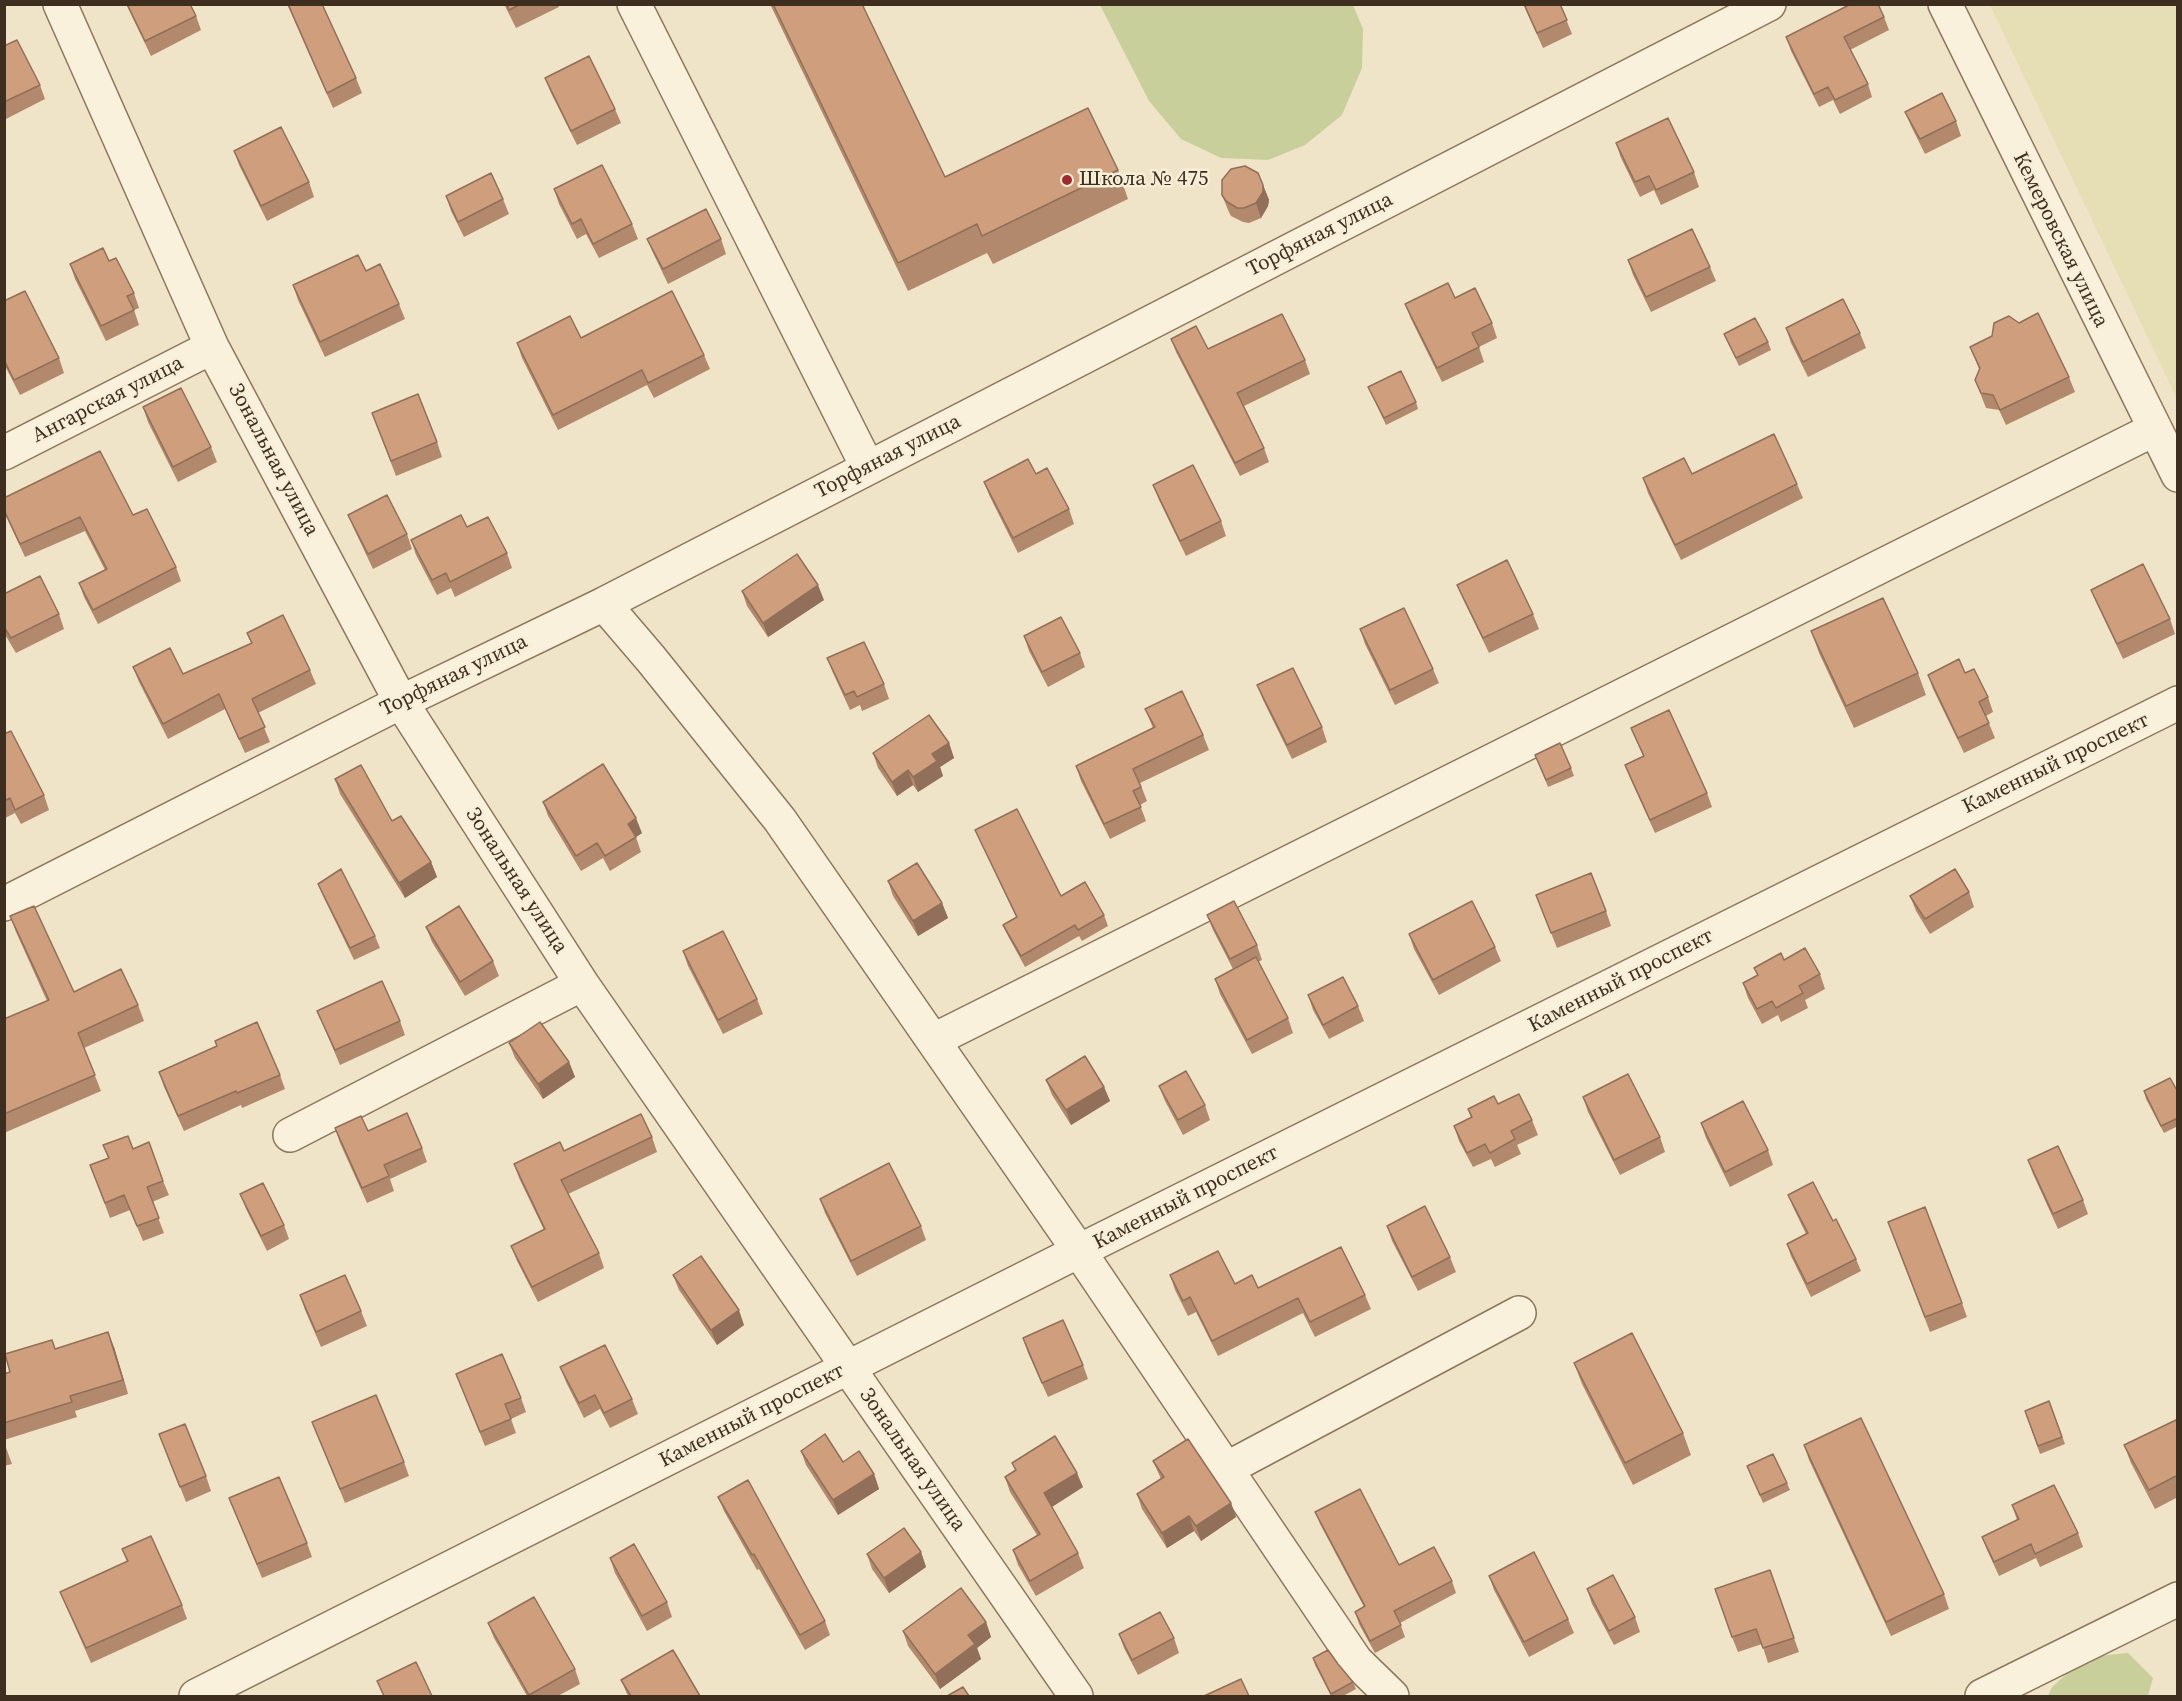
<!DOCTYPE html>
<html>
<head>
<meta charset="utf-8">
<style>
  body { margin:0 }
  #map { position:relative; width:2182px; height:1701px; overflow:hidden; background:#f0e4c8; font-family:"Source Serif 4",serif }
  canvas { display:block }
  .frame { position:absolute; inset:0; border:6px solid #3d2e20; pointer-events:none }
</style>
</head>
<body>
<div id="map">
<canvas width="2182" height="1701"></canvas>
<div class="frame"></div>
</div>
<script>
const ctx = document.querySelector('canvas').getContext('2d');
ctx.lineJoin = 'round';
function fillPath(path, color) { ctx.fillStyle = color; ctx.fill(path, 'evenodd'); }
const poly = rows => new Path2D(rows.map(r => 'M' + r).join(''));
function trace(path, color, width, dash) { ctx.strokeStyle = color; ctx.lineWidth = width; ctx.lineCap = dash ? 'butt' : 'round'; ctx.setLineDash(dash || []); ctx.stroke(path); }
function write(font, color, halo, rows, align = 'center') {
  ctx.font = font + ' "Source Serif 4",serif'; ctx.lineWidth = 5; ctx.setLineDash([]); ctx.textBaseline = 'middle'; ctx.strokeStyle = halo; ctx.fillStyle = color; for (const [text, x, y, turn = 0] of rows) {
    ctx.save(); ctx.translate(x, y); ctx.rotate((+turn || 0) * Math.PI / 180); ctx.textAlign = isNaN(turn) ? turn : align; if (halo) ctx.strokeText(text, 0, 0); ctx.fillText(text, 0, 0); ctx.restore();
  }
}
fillPath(poly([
  [1990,5,2177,5,2177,399]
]), '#e6deb5');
fillPath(poly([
  [1100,5,1353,5,1363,29,1362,68,1342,115,1305,145,1268,160,1221,158,1181,139,1149,101],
  [2128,1653,2153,1678,2148,1696,2048,1696,2052,1687,2086,1657]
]), '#c9cf9b');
const minor = poly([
  [60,4,212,347,401,702,582,984,1076,1696],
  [634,4,868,468],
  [1945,4,2178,475],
  [4,453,212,347],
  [604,604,651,659,780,820,1079,1251,1356,1661,1392,1696],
  [4,904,401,702,604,604,1769,4],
  [934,1040,2153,430],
  [290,1135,582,984],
  [1226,1469,1519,1313],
  [196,1696,1079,1251,2178,703],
  [1982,1696,2178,1599]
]);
trace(minor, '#8d765c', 36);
trace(minor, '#faf1dc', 33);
fillPath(poly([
  [126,4,190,4,196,16,201,30,151,56],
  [287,4,322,4,356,78,362,93,333,108],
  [504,4,558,4,559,7,516,28],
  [770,4,868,4,863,7,945,177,1118,170,1128,199,993,264,987,253,908,291],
  [1523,4,1560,4,1572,34,1543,48],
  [1884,17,1889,30,1850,50,1868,84,1872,97,1840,114,1833,100,1819,107,1791,51,1786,37],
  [4,46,40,85,45,99,4,120],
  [545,78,615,109,621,123,577,145,551,93],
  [1905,112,1956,121,1961,136,1925,154,1911,126],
  [1616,143,1694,172,1699,187,1661,205,1654,190,1640,197,1621,158],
  [234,151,309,182,314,197,267,221,239,165],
  [1263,185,1269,200,1268,206,1261,218,1249,223,1243,222,1231,216,1228,210,1222,195],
  [554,189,632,224,638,239,599,258,586,234,577,239,559,204],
  [446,196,503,199,509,214,464,237,451,211],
  [647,239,721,239,726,254,668,284,653,253],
  [1628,260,1710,267,1716,281,1651,312,1633,275],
  [109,261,134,293,139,308,134,310,139,325,106,341,75,279,70,264],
  [366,271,399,304,405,319,325,357,298,300,293,285],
  [1455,298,1492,323,1497,338,1479,347,1484,362,1442,382,1411,319,1405,304],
  [4,301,59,358,64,373,20,395,4,364],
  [1786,328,1860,333,1866,348,1808,377,1791,343],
  [1724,334,1768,342,1771,350,1739,366],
  [581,338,704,355,710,369,654,398,647,385,558,430,522,358,517,343],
  [1171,339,1208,349,1305,360,1310,374,1244,406,1264,448,1269,462,1240,476,1176,352],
  [1970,347,2069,377,2075,392,2006,425,1999,410,1986,408,1975,380,1979,369],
  [1368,387,1416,402,1418,409,1386,425],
  [143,407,211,447,217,462,178,482,148,422],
  [372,413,437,442,442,457,396,476],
  [1692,474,1797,484,1803,498,1681,560,1648,493,1643,478],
  [984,482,1069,509,1074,524,1018,553,990,497],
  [1153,485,1221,521,1226,536,1186,556,1159,500],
  [4,498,133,515,176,567,181,581,98,624,84,597,79,583,105,570,85,531,25,557,4,512],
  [348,515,407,534,412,549,373,569,354,529],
  [467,527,507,553,512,568,455,597,451,588,437,595,416,555,411,540],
  [1457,585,1533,614,1539,629,1489,653,1463,599],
  [2091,590,2170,619,2175,634,2123,659,2097,604],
  [742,591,824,600,768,637,747,606],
  [4,594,59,614,64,629,16,653,4,633],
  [1360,629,1433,669,1439,683,1395,705,1365,644],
  [1811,631,1918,673,1926,695,1854,728,1819,653],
  [247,633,310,670,316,684,258,713,270,742,245,753,225,709,168,739,139,682,133,667,183,674,251,643],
  [1024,636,1080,653,1085,667,1048,687,1029,651],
  [827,658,884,684,889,699,862,711,860,705,850,710,833,673],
  [1965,673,1988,697,1993,712,1986,716,1995,738,1964,753,1933,689,1928,675],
  [1257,685,1322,727,1327,742,1292,759,1263,700],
  [1145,709,1203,735,1209,750,1140,783,1147,801,1140,805,1146,821,1110,839,1081,781,1076,766,1153,728],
  [1631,728,1707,793,1712,807,1655,833,1630,778,1625,765,1643,756],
  [4,734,44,795,49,810,21,824,15,813,5,818,4,817],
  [949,743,954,758,940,767,943,776,918,792,913,785,897,796,878,768,873,753],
  [1535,755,1571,768,1574,776,1548,787],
  [335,779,392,821,431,862,437,877,405,898,340,794],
  [543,802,642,833,636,837,641,852,610,871,603,858,581,871,548,816],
  [975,830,1061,896,1104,915,1108,926,1082,941,1079,936,1025,967,1008,936,1003,925,1016,917,980,841],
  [888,881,942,903,948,918,918,936,893,896],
  [318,884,375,936,380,948,354,960,323,896],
  [1969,892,1974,907,1930,934,1916,911,1910,896],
  [1536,895,1606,911,1611,926,1557,948],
  [1207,915,1257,945,1262,960,1258,962,1288,1018,1293,1033,1252,1054,1220,994,1215,979,1233,969,1213,930],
  [10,916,74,992,138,1005,144,1021,84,1048,101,1091,4,1133,4,1019,47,1001,16,932],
  [426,927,493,961,499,976,465,996,432,942],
  [1409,934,1495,947,1501,961,1439,995,1414,949],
  [683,951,757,999,763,1014,723,1034,688,966],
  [1784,960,1820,974,1825,989,1805,1000,1808,1008,1781,1022,1778,1015,1762,1024,1748,998,1743,983,1757,975,1754,968],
  [1308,995,1358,1006,1364,1021,1329,1039,1313,1010],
  [317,1011,400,1021,405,1035,340,1065,323,1025],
  [509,1043,569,1062,575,1077,543,1099,515,1058],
  [159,1072,280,1075,285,1089,242,1108,241,1105,184,1131,164,1087],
  [1046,1080,1104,1087,1110,1101,1071,1125,1052,1095],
  [1159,1086,1205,1105,1210,1120,1183,1135,1165,1101],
  [2144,1091,2178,1092,2178,1126,2164,1133,2146,1099],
  [1583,1097,1660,1137,1665,1152,1620,1175,1588,1112],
  [1498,1104,1532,1120,1538,1135,1517,1145,1521,1154,1495,1167,1491,1159,1473,1167,1459,1141,1454,1126,1471,1118,1468,1109],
  [1701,1123,1768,1150,1773,1165,1730,1187,1706,1138],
  [335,1128,368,1131,422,1148,427,1162,390,1179,394,1191,367,1203,340,1143],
  [652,1137,657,1152,568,1194,599,1253,604,1268,538,1302,517,1261,511,1246,544,1230,519,1178,514,1164,564,1151],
  [103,1145,133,1149,163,1181,169,1195,152,1202,164,1233,143,1241,130,1210,110,1218,90,1165,108,1158],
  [2028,1160,2083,1200,2088,1214,2058,1229,2033,1174],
  [240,1194,284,1225,289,1239,267,1251,246,1209],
  [1788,1195,1833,1221,1856,1259,1861,1271,1811,1297,1791,1256,1787,1244,1806,1234,1793,1207],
  [820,1199,921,1226,926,1240,857,1276,825,1213],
  [1387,1226,1450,1257,1456,1272,1418,1291,1392,1241],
  [1893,1236,1962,1303,1967,1317,1930,1332],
  [673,1275,744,1325,717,1345,679,1290],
  [1170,1275,1258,1288,1365,1295,1371,1309,1315,1337,1303,1313,1218,1356,1196,1312,1188,1316,1175,1290],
  [300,1295,361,1311,367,1326,321,1347,305,1310],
  [1023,1338,1083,1365,1088,1379,1048,1397,1028,1353],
  [114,1347,128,1394,75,1411,77,1417,4,1440,4,1374,10,1372,56,1349],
  [1574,1363,1683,1433,1691,1455,1633,1485,1582,1384],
  [560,1367,632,1399,638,1414,610,1428,600,1409,584,1418,566,1382],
  [456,1374,521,1398,526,1412,511,1419,516,1433,485,1446],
  [2049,1401,2065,1444,2040,1454,2025,1411],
  [2178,1419,2178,1497,2155,1509,2131,1463,2124,1445],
  [312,1422,404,1462,409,1476,345,1503],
  [159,1434,206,1476,211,1491,186,1502],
  [4,1442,12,1464,4,1466],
  [1804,1445,1944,1594,1949,1609,1891,1636,1809,1460],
  [801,1451,843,1462,874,1474,879,1489,838,1515,806,1465],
  [1153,1461,1231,1503,1236,1517,1201,1541,1194,1531,1167,1548,1142,1509,1137,1494,1161,1479],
  [1012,1463,1083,1487,1052,1507,1078,1553,1084,1568,1036,1596,1018,1565,1013,1550,1037,1535,1010,1492,1005,1477,1015,1470],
  [1747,1466,1787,1483,1790,1490,1763,1503],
  [718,1497,825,1621,830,1635,805,1650,759,1569,757,1570,724,1511],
  [229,1498,307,1543,312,1557,262,1578],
  [2012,1505,2078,1533,2083,1547,2040,1567,2036,1558,1999,1576,1987,1550,1982,1537,2017,1520],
  [1315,1512,1399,1565,1452,1581,1456,1593,1400,1623,1405,1637,1375,1653,1359,1624,1355,1612,1364,1607,1320,1524],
  [122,1549,182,1605,187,1619,91,1663,66,1606,60,1592,127,1562],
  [921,1552,926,1567,889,1593,872,1569,867,1554],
  [610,1558,667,1602,672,1617,647,1631,615,1573],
  [1770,1570,1799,1652,1768,1663,1762,1644,1738,1652,1732,1637],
  [1489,1576,1568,1619,1574,1633,1529,1657,1494,1590],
  [1587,1589,1635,1617,1640,1632,1614,1645,1592,1604],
  [986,1622,991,1637,977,1648,981,1659,940,1689,908,1646,903,1631],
  [488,1623,575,1669,580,1684,558,1696,527,1696,494,1638],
  [1119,1634,1174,1638,1179,1653,1138,1675,1124,1648],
  [1313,1658,1353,1682,1356,1689,1343,1696,1331,1696,1315,1665],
  [621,1680,700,1696,628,1696]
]), '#b2896c');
fillPath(poly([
  [1263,185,1269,200,1268,206,1261,218,1256,203],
  [818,585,824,600,768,637,763,623],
  [949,743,954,758,940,767,943,776,918,792,913,777,932,754],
  [908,770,913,785,897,796,892,782],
  [636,818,642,833,633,839,628,824],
  [431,862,437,877,405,898,399,883],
  [942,903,948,918,918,936,913,921],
  [569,1062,575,1077,543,1099,538,1084],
  [1104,1087,1110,1101,1071,1125,1066,1110],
  [739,1310,744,1325,717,1345,711,1330],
  [108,1332,114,1347,128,1394,123,1380],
  [1077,1473,1083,1487,1050,1508,1044,1493],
  [874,1474,879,1489,838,1515,833,1500],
  [1231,1503,1236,1517,1201,1541,1196,1526],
  [1189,1516,1194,1531,1167,1548,1162,1533],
  [921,1552,926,1567,889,1593,884,1578],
  [986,1622,991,1637,977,1648,981,1659,940,1689,935,1674,968,1635]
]), '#916f58');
const building = poly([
  [127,4,190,4,196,16,145,41,127,4],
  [288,4,322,4,356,78,327,93,288,4],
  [507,4,521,4,509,10,507,4],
  [773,4,862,4,945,177,1088,108,1118,170,982,236,977,224,898,263,773,4],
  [1524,4,1560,4,1567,20,1537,33,1524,4],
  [1851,4,1878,4,1884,17,1844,37,1868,84,1835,100,1828,87,1814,94,1786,37,1851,4],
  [17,40,40,85,4,102,4,46,17,40],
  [589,56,615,109,571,131,545,78,589,56],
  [1942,93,1956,121,1920,139,1905,112,1942,93],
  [1668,118,1694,172,1656,190,1649,176,1635,182,1616,143,1668,118],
  [281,127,309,182,261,206,234,151,281,127],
  [602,165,632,224,593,244,581,219,572,224,554,189,602,165],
  [1245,166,1258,173,1263,185,1263,192,1256,203,1244,208,1237,208,1226,201,1222,195,1222,180,1231,169,1245,166],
  [491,173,503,199,458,222,446,196,491,173],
  [706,209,721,239,663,269,647,239,706,209],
  [1692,229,1710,267,1646,297,1628,260,1692,229],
  [103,248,109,261,116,258,134,293,127,296,134,310,101,326,70,264,103,248],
  [358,255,366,271,380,264,399,304,320,342,293,285,358,255],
  [1448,283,1455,298,1475,288,1492,323,1472,333,1479,347,1437,368,1405,304,1448,283],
  [25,291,59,358,14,380,4,360,4,301,25,291],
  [672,291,704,355,648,383,642,370,553,415,517,343,570,316,581,338,672,291],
  [1843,299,1860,333,1803,362,1786,328,1843,299],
  [2038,313,2069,377,2000,410,1993,395,1981,393,1975,380,1980,368,1970,347,1992,336,1994,323,2009,316,2019,323,2038,313],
  [1282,314,1305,360,1237,393,1264,448,1235,463,1171,339,1196,326,1208,349,1282,314],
  [1755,318,1768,342,1736,358,1724,334,1755,318],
  [1401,371,1416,402,1384,418,1368,387,1401,371],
  [181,388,211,447,173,467,143,407,181,388],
  [418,394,437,442,391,461,372,413,418,394],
  [1774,434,1797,484,1675,545,1643,478,1684,458,1692,474,1774,434],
  [100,451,133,515,147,509,176,567,93,610,79,583,107,569,80,517,20,544,4,510,4,498,100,451],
  [1028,459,1036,474,1047,468,1069,509,1013,538,984,482,1028,459],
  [1193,465,1221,521,1180,541,1153,485,1193,465],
  [387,495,407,534,368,554,348,515,387,495],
  [461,515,467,527,488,517,507,553,450,582,446,573,432,580,411,540,461,515],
  [797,554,818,585,763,623,742,591,797,554],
  [1507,560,1533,614,1483,638,1457,585,1507,560],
  [2143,564,2170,619,2117,644,2091,590,2143,564],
  [40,576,59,614,11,638,4,627,4,594,40,576],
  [1883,598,1918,673,1846,706,1811,631,1883,598],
  [1404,608,1433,669,1390,690,1360,629,1404,608],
  [283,615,310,670,252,699,265,727,239,739,219,694,163,724,133,667,170,648,183,674,252,643,247,633,283,615],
  [1061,617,1080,653,1042,672,1024,636,1061,617],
  [864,642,884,684,857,697,854,691,845,695,827,658,864,642],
  [1959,659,1965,673,1974,669,1988,697,1979,702,1989,723,1958,738,1928,675,1959,659],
  [1293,668,1322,727,1287,745,1257,685,1293,668],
  [1182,691,1203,735,1133,769,1141,787,1133,791,1141,807,1104,824,1076,766,1155,727,1145,709,1182,691],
  [1669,710,1707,793,1650,820,1625,765,1644,756,1631,728,1669,710],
  [929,715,949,743,932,754,937,761,913,777,908,770,892,782,873,753,929,715],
  [11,731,44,795,15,810,10,798,4,801,4,734,11,731],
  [1560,743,1571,768,1546,780,1535,755,1560,743],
  [603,764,636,818,628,824,636,837,605,856,597,843,576,856,543,802,603,764],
  [361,765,392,821,401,816,431,862,399,883,335,779,361,765],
  [1017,809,1061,896,1085,882,1104,915,1078,930,1075,925,1021,956,1003,925,1017,917,975,830,1017,809],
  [917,863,942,903,913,921,888,881,917,863],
  [341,869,375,936,350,948,318,884,341,869],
  [1955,869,1969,892,1925,919,1910,896,1955,869],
  [1591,873,1606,911,1551,933,1536,895,1591,873],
  [1234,901,1257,945,1230,959,1207,915,1234,901],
  [1472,901,1495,947,1433,980,1409,934,1472,901],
  [34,906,74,992,121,969,138,1005,78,1033,95,1075,4,1114,4,1019,49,1000,10,916,34,906],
  [459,906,493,961,460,982,426,927,459,906],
  [723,931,757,999,718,1020,683,951,723,931],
  [1805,948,1820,974,1799,986,1803,993,1776,1008,1772,1001,1757,1009,1743,983,1758,975,1754,968,1781,953,1784,960,1805,948],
  [1256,957,1288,1018,1247,1040,1215,979,1256,957],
  [1343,977,1358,1006,1323,1025,1308,995,1343,977],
  [382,981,400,1021,335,1050,317,1011,382,981],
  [257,1022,280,1075,237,1093,236,1091,178,1116,159,1072,217,1046,215,1041,257,1022],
  [540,1022,569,1062,538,1084,509,1043,540,1022],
  [1085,1056,1104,1087,1066,1110,1046,1080,1085,1056],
  [1186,1071,1205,1105,1178,1120,1159,1086,1186,1071],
  [1628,1074,1660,1137,1614,1160,1583,1097,1628,1074],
  [2170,1078,2178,1092,2178,1118,2161,1126,2144,1091,2170,1078],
  [1519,1094,1532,1120,1511,1131,1515,1139,1490,1153,1485,1144,1467,1153,1454,1126,1472,1117,1468,1109,1494,1096,1498,1104,1519,1094],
  [1743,1101,1768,1150,1725,1172,1701,1123,1743,1101],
  [407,1113,422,1148,384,1165,389,1176,362,1188,335,1128,361,1116,368,1131,407,1113],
  [641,1114,652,1137,561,1180,599,1253,532,1287,511,1246,545,1229,514,1164,560,1142,564,1151,641,1114],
  [128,1136,133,1149,149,1142,163,1181,147,1187,159,1218,137,1226,124,1195,105,1203,90,1165,109,1158,103,1145,128,1136],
  [2058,1146,2083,1200,2053,1214,2028,1160,2058,1146],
  [889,1163,921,1226,851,1261,820,1199,889,1163],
  [1813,1182,1833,1221,1836,1219,1856,1259,1807,1284,1787,1244,1808,1233,1788,1195,1813,1182],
  [263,1183,284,1225,261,1236,240,1194,263,1183],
  [1425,1206,1450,1257,1412,1277,1387,1226,1425,1206],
  [1925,1207,1962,1303,1925,1317,1888,1222,1925,1207],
  [1341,1247,1365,1295,1310,1322,1298,1298,1212,1341,1190,1297,1183,1301,1170,1275,1218,1251,1235,1284,1252,1275,1258,1288,1341,1247],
  [701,1256,739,1310,711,1330,673,1275,701,1256],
  [345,1275,361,1311,316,1332,300,1295,345,1275],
  [1063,1320,1083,1365,1042,1383,1023,1338,1063,1320],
  [108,1332,123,1380,70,1396,72,1402,4,1423,4,1374,10,1372,5,1354,52,1340,55,1349,108,1332],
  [1632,1333,1683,1433,1625,1463,1574,1363,1632,1333],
  [605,1345,632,1399,604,1413,595,1395,579,1403,560,1367,605,1345],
  [502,1354,521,1398,505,1404,511,1419,480,1432,456,1374,502,1354],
  [376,1395,404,1462,340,1489,312,1422,376,1395],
  [2049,1401,2062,1437,2038,1446,2025,1411,2049,1401],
  [1861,1418,1944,1594,1886,1622,1804,1445,1861,1418],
  [2178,1419,2178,1475,2149,1490,2124,1445,2178,1419],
  [185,1424,206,1476,180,1487,159,1434,185,1424],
  [825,1434,843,1462,859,1451,874,1474,833,1500,801,1451,825,1434],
  [1055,1436,1077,1473,1044,1493,1078,1553,1030,1581,1013,1550,1040,1534,1005,1477,1016,1470,1012,1463,1055,1436],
  [1188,1439,1231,1503,1196,1526,1189,1516,1162,1533,1137,1494,1164,1477,1153,1461,1188,1439],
  [1773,1454,1787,1483,1760,1495,1747,1466,1773,1454],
  [279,1477,307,1543,257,1564,229,1498,279,1477],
  [748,1480,825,1621,800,1635,754,1554,752,1555,718,1497,748,1480],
  [2054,1485,2078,1533,2035,1554,2031,1544,1994,1562,1982,1537,2019,1519,2012,1505,2054,1485],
  [1360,1489,1399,1565,1434,1547,1452,1581,1394,1611,1401,1625,1370,1641,1355,1612,1365,1606,1315,1512,1360,1489],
  [904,1528,921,1552,884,1578,867,1554,904,1528],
  [151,1536,182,1605,86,1648,60,1592,128,1561,122,1549,151,1536],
  [634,1544,667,1602,642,1616,610,1558,634,1544],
  [1534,1552,1568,1619,1524,1642,1489,1576,1534,1552],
  [1770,1570,1794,1638,1763,1648,1756,1629,1732,1637,1715,1589,1770,1570],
  [1613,1575,1635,1617,1609,1631,1587,1589,1613,1575],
  [961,1588,986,1622,968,1635,975,1644,935,1674,903,1631,961,1588],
  [534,1597,575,1669,529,1695,488,1623,534,1597],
  [1160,1612,1174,1638,1132,1660,1119,1634,1160,1612],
  [673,1650,700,1696,631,1696,621,1680,673,1650],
  [1328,1650,1338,1664,1353,1682,1331,1694,1313,1658,1328,1650],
  [416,1662,432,1696,384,1696,377,1681,416,1662],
  [1241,1679,1249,1696,1204,1696,1241,1679],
  [963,1687,969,1696,947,1696,963,1687]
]);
fillPath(building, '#cf9f7d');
trace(building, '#916f58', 1.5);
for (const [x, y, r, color] of [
  [1067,180,6,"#9e2a2b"]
]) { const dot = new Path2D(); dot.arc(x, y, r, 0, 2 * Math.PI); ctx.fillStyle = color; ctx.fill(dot); trace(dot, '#f7eed8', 2); }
write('21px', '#3d2e20', '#f7eed8', [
  ["Школа № 475",1079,180]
], 'left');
write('21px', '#3d2e20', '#f7eed8', [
  ["Торфяная улица",1320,235,-27],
  ["Кемеровская улица",2060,240,64],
  ["Ангарская улица",108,400,-27],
  ["Торфяная улица",888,457,-27],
  ["Зональная улица",273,460,62],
  ["Торфяная улица",454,676,-26],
  ["Каменный проспект",2056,764,-26],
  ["Зональная улица",516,881,57],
  ["Каменный проспект",1621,981,-27],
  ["Каменный проспект",1186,1198,-27],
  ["Каменный проспект",752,1416,-27],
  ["Зональная улица",912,1460,55]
]);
</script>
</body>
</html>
